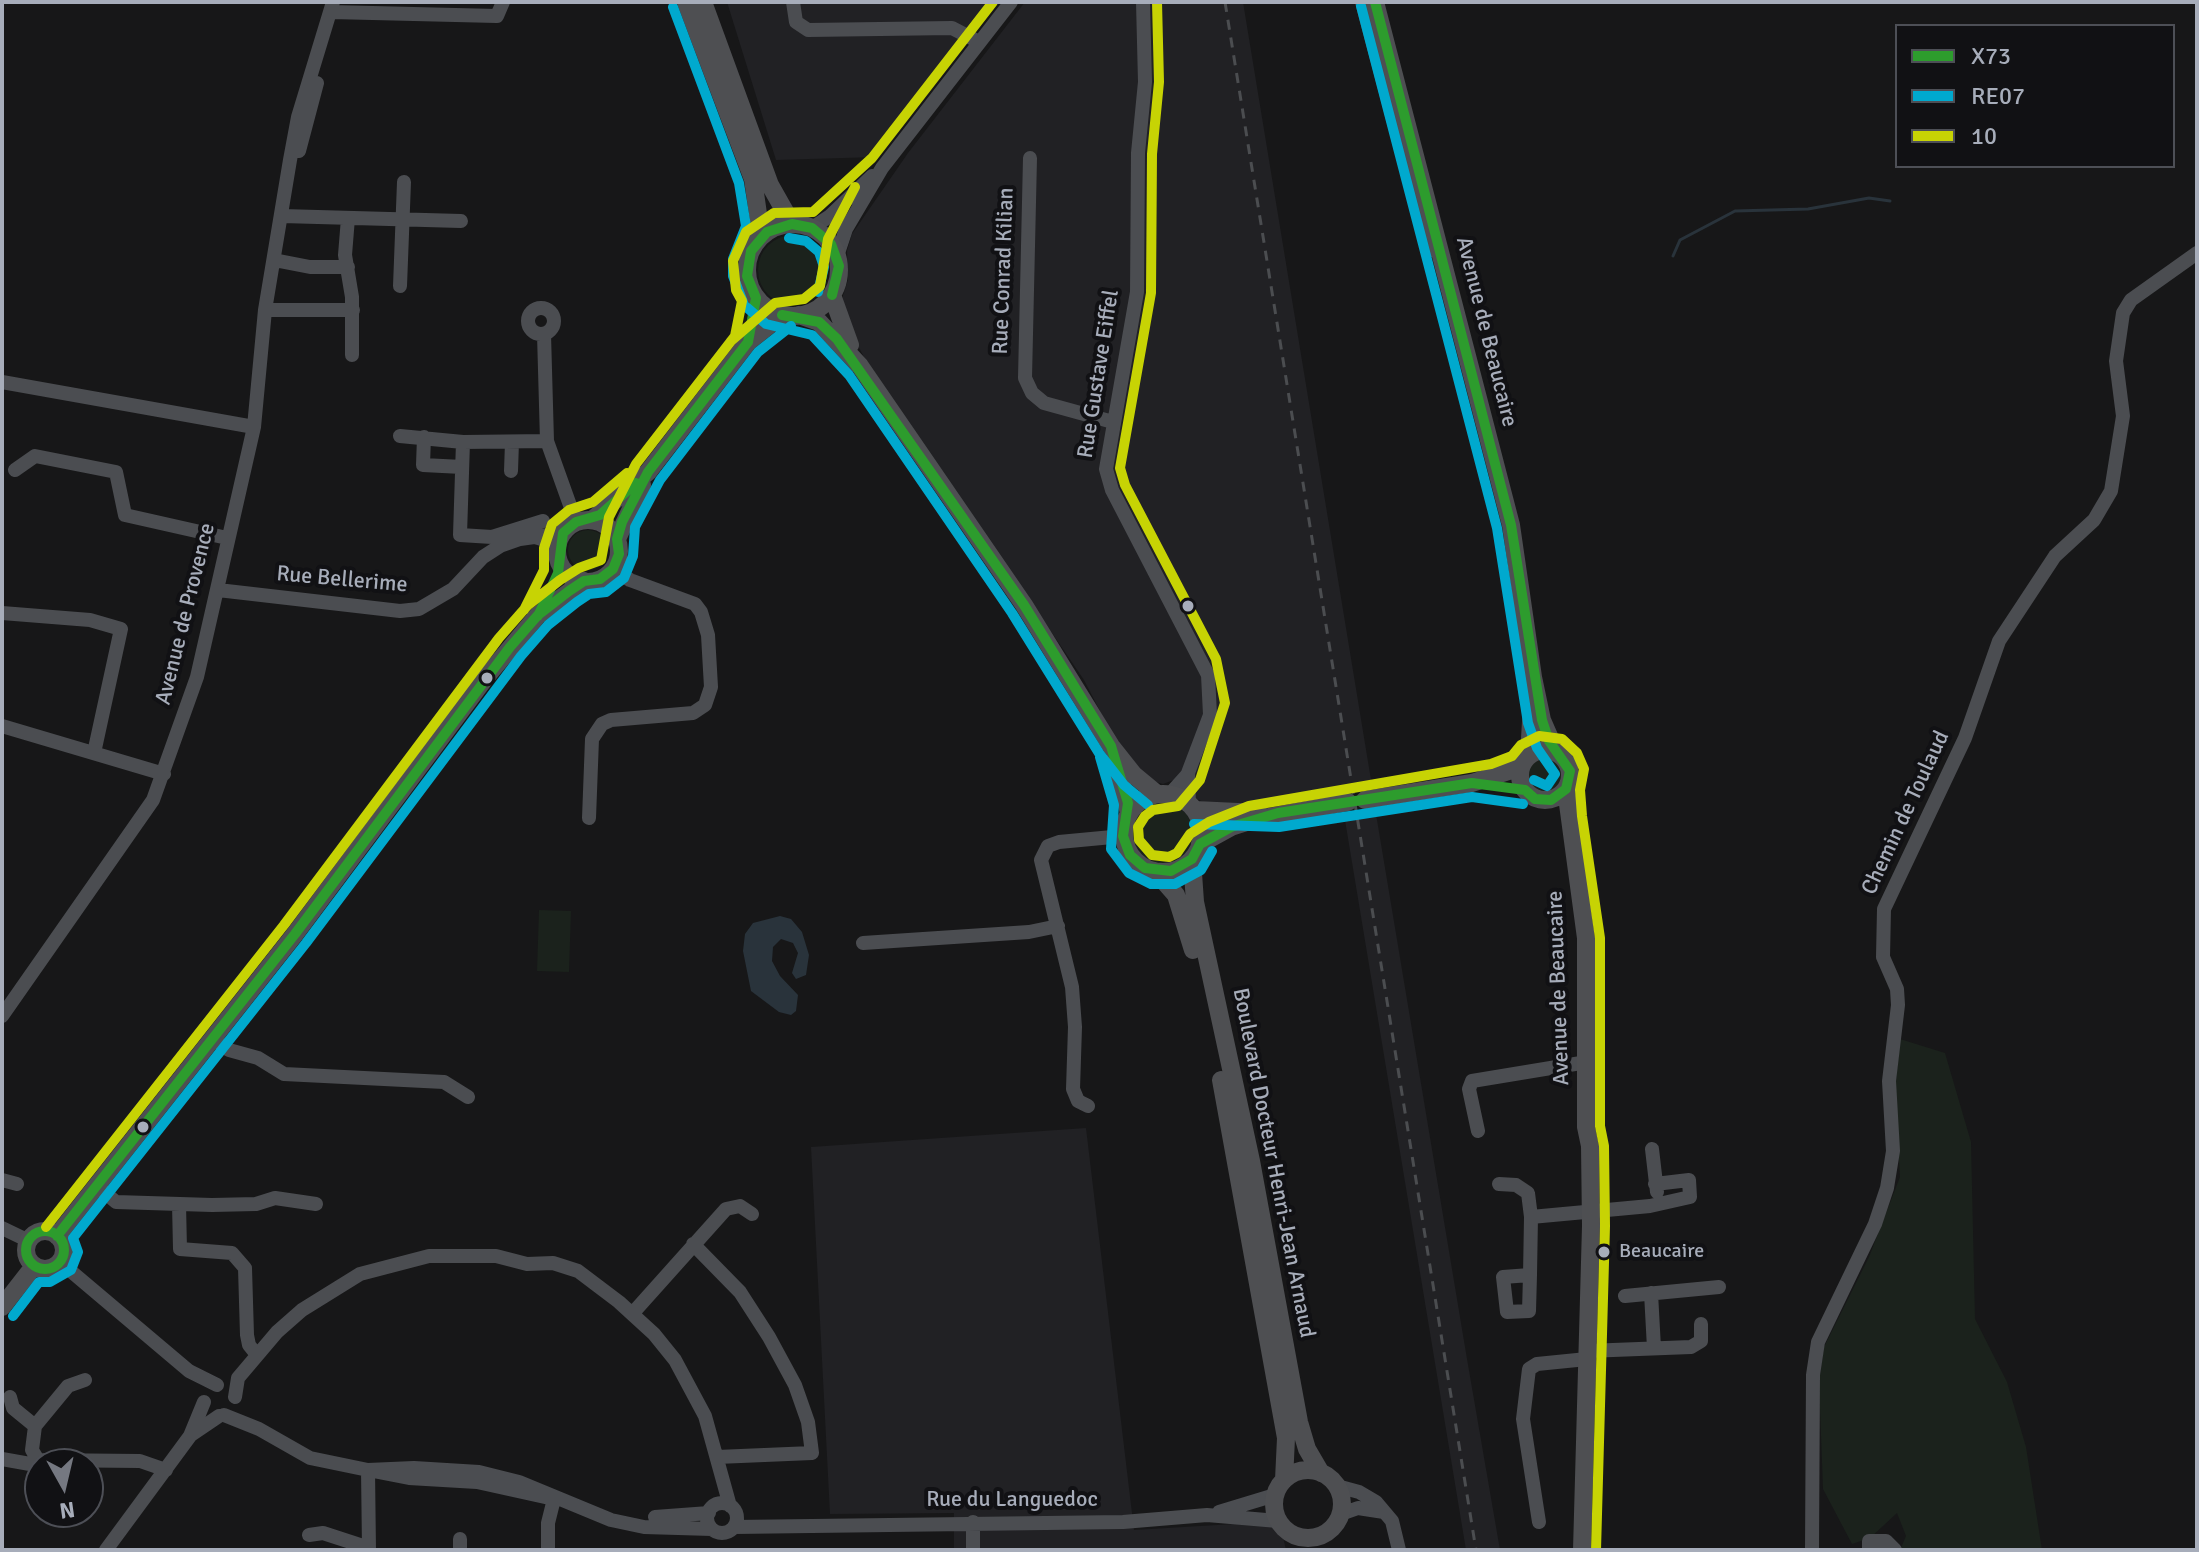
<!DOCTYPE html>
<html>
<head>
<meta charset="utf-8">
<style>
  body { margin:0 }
  #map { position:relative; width:2199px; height:1552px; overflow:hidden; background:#171718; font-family:Signika,sans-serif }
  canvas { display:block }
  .frame { position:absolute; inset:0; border:4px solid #a7adba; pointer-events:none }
  .legend { position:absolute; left:1895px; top:24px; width:280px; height:144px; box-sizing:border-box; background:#111114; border:2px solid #4d4f56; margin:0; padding:10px 14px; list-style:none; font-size:24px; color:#a7adba }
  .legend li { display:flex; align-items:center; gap:16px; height:40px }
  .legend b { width:40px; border:2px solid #4d4f56 }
  .north { position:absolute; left:24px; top:1448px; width:80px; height:80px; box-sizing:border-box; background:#111114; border:2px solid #4d4f56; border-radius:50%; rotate:172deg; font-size:22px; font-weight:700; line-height:32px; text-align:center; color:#a7adba }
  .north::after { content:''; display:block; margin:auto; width:28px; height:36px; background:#757881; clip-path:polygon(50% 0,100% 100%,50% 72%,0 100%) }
</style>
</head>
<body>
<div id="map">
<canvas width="2199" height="1552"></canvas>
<div class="frame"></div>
<ul class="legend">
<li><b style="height:10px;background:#2d9c2d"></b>X73</li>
<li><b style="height:10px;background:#00a9ce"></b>RE07</li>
<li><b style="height:10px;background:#c7d304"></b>10</li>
</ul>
<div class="north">N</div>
</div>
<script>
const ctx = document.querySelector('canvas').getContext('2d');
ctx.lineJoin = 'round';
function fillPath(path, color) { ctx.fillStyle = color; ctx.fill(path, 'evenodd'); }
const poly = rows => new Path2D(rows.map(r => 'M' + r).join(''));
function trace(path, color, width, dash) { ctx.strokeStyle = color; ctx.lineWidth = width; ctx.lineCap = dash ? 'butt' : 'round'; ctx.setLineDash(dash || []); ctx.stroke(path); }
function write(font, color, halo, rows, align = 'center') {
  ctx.font = font + ' Signika,sans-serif'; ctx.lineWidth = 8; ctx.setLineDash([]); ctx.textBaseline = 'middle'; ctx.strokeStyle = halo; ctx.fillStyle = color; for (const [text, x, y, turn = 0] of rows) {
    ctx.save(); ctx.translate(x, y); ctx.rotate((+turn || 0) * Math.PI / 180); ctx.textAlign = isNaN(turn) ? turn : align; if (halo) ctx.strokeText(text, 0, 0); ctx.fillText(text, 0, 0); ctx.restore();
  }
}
fillPath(poly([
  [727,2,992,2,876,157,776,160],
  [1025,2,1243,2,1372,786,1253,804,1210,805,1197,799,1179,778,1163,784,1146,779,1116,742,1084,680,864,357,844,320,840,305,848,280,847,251,852,234,908,153],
  [1375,808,1467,1359,1500,1550,1466,1550,1344,814],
  [1086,1128,1134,1530,1267,1522,1283,1537,1286,1550,954,1550,954,1513,830,1514,811,1147]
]), '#212124');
fillPath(poly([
  '758 270a35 35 0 1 1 70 0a35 35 0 1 1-70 0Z',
  '568 550a20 20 0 1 1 40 0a20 20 0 1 1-40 0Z',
  '1528 775a17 17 0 1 1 34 0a17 17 0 1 1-34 0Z',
  '1133 833a30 30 0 1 1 60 0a30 30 0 1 1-60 0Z',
  [539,910,571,911,569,972,537,971],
  [1900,1039,1945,1053,1971,1142,1975,1319,2007,1382,2026,1447,2042,1550,1900,1550,1906,1536,1897,1513,1870,1538,1852,1544,1823,1489,1819,1382,1824,1347,1869,1257,1900,1177,1895,1090]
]), '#1b221c');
fillPath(poly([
  [780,916,791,919,802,932,809,955,806,975,796,979,792,973,798,953,793,943,781,939,773,947,772,961,780,976,798,995,796,1011,791,1015,779,1012,751,991,743,951,745,934,753,923]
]), '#29333b');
trace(poly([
  [1673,256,1680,240,1735,211,1808,209,1869,198,1890,201]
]), '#29333b', 3);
trace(poly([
  [793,2,796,22,808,30,952,28,979,42],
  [1143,2,1145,82,1138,153,1137,292,1106,469,1112,490,1208,675,1210,715,1188,773,1189,804],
  [1362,2,1428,251],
  [331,12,497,16,503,2],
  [299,151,317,83],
  [1030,158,1025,378,1032,393,1044,403,1113,422],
  [282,216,461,221],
  [348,218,345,255,352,297,352,355],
  [812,228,830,216,872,176],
  [837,256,846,229,882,168,1011,2],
  [274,260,310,267,348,267],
  [400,286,404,182],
  '528 321a13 13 0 1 1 26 0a13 13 0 1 1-26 0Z',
  [265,310,353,310],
  [544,334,547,441,576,522],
  [2,382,254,427],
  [400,436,463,442],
  [424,437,423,465,462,467],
  [15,470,35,456,116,472,125,515,227,538],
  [511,471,512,442],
  [543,521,492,537,460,535,463,442,547,441],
  [535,537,545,540,558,551],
  [218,590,400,611,419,609,453,589,483,557,500,546,520,539,563,533],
  [2,613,90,620,121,629,94,753],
  [2,726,164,774],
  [1170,794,1188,774],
  [589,818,592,739,602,724,611,720,693,713,705,705,711,687,708,635,701,612,695,604,630,580,613,569],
  [863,943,1029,932,1058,926],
  [2,1016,153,800,197,677,254,427,265,310,290,160,298,117,333,2],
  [213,1039,229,1050,258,1058,284,1074,444,1082,468,1097],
  [1088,1106,1078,1101,1073,1089,1075,1027,1072,987,1041,860,1048,846,1059,842,1123,836],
  [1478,1131,1469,1089,1472,1081,1587,1062],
  [1652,1149,1657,1192],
  [2,1180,17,1184],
  [1499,1184,1516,1185,1528,1193,1531,1217],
  [97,1186,116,1202,212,1205,256,1204,275,1198,316,1204],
  [179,1204,180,1249,232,1253,245,1268,247,1335,249,1345,257,1355],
  [2,1228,29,1241],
  [693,1244,740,1292,769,1337,795,1385,808,1422,812,1453,717,1457],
  [60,1262,189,1371,217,1385],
  [1530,1275,1529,1311,1507,1312,1503,1277,1530,1275,1531,1217,1650,1206,1690,1197,1689,1180,1655,1184],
  [1651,1293,1654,1348],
  [1625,1296,1719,1287],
  [632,1314,726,1209,740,1206,752,1214],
  [1587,1351,1691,1347,1701,1341,1701,1324],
  [10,1397,13,1408,35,1426],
  [235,1397,238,1378,277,1332,302,1310,360,1274,429,1256,496,1256,527,1264,553,1263,578,1271,619,1302,654,1334,675,1360,705,1416,730,1506],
  [224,1415,259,1429,310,1458,368,1470,369,1550],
  [191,1435,219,1416],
  [2,1459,30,1464,38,1460,140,1461,166,1470],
  [38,1460,32,1450,35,1426,68,1386,85,1380],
  [1337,1486,1359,1492,1376,1502,1392,1521,1399,1550],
  [554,1499,477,1482,409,1478,368,1470,414,1468,479,1472,519,1482,611,1520,644,1527,712,1529],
  '707 1518a15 15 0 1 1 30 0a15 15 0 1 1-30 0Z',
  [1219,1512,1275,1495],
  [1341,1514,1358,1508,1384,1512],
  [655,1517,709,1513],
  [973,1522,973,1550],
  [1539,1522,1523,1419,1529,1369,1537,1364,1587,1359],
  [734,1527,1123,1522,1207,1515,1278,1521],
  [309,1535,323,1533,369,1548],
  [106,1550,190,1436,204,1402],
  [460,1550,460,1539],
  [548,1550,548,1523,554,1499],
  [1812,1550,1813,1375,1818,1342,1875,1224,1887,1188,1893,1151,1889,1081,1898,1005,1897,989,1883,957,1884,909,1965,738,1999,641,2055,556,2094,520,2111,491,2123,416,2116,361,2123,313,2131,300,2197,253],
  [1869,1550,1869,1541,1886,1541,1895,1550]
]), '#4b4d51', 14);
trace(poly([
  [686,2,753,179,760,228,757,241],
  [703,2,770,185,792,224],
  [1375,2,1511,525,1533,677,1542,720,1556,752],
  '747 270a46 46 0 1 1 92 0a46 46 0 1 1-92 0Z',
  [832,295,850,345],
  [799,315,819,322,860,366,1024,605,1111,746,1134,775,1157,794],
  [592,520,648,472,748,342,782,315],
  '557 551a31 31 0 1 1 62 0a31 31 0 1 1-62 0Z',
  [617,539,642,485],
  '1520 775a25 25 0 1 1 50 0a25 25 0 1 1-50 0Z',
  [1529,756,1532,704],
  [1115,758,1129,813],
  [1566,789,1586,938,1586,1127,1590,1146,1591,1226,1582,1550],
  '1124 833a39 39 0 1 1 78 0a39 39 0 1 1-78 0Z',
  [1365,800,1472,783,1521,767],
  [1195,810,1259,813],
  [1200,844,1231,827,1253,820,1348,802],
  [1192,859,1195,902,1251,1161,1299,1422,1307,1449,1321,1473],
  [1155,871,1176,895,1193,950],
  [1221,1080,1286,1438,1284,1480],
  '26 1250a19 19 0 1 1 38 0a19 19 0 1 1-38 0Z',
  [57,1236,295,934,486,677,538,615,584,581],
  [2,1307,34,1266],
  '1274 1504a34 34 0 1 1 68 0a34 34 0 1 1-68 0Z'
]), '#4e4f52', 18);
trace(poly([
  [1225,2,1476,1550]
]), '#4b4d50', 3, [10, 8]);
trace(poly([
  [1375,2,1511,525,1542,720,1549,741,1570,771,1566,789,1551,800,1535,799,1525,790],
  [756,298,747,276,751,251,767,232,792,224,812,228,831,244,839,266,832,295],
  [782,315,819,322,837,339,1024,605,1111,746,1128,803,1123,836,1130,855,1145,868,1171,871,1192,859,1200,844],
  [538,616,558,573,563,533,576,522,600,515,636,483],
  [1200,844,1231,827,1278,813,1472,783,1525,790],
  '26 1250a19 19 0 1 1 38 0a19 19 0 1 1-38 0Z',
  [57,1236,295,934,510,647,538,615,569,591,584,581,600,579,613,569,619,554,617,539,622,522,648,472,748,342,756,298]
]), '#2d9c2d', 10);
trace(poly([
  [1361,6,1497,528,1528,723,1537,748,1555,774,1547,786,1534,780],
  [673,7,739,183,746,226,733,259,733,276,744,305,766,324,812,335,849,375,1012,613,1099,753,1124,785,1148,805],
  [789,238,806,241,819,252,824,267,818,292],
  [1100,757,1114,805,1111,849,1129,873,1151,884,1175,884,1201,870,1212,851],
  [1194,824,1279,827,1472,797,1523,804],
  [13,1316,39,1282,50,1282,71,1270,78,1252,73,1238,306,943,521,656,548,625,577,602,589,594,606,592,624,578,633,556,635,527,660,480,758,352,791,326]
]), '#00a9ce', 10);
trace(poly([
  [1157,2,1159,82,1152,154,1151,293,1120,468,1125,485,1216,659,1225,703,1200,780,1178,806,1153,810,1145,816,1138,827,1139,840,1152,855,1169,857,1177,853,1190,834,1209,822,1249,806,1491,764,1512,756,1521,745,1539,736,1562,739,1577,753,1584,769,1580,790,1582,816,1600,938,1600,1126,1604,1146,1605,1226,1596,1550],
  [731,341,775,303,804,299,820,286,828,239,855,187],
  [524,610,544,570,544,548,552,524,569,510,593,502,627,473],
  [46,1227,284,925,499,638,528,605,560,580,579,568,601,560,609,517,636,464,735,336,742,301,736,290,733,261,746,232,774,213,813,212,872,158,993,2]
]), '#c7d304', 10);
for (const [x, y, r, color] of [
  [1188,606,7,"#a7adba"],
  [487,678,7,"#a7adba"],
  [143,1127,7,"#a7adba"],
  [1604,1252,7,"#a7adba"]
]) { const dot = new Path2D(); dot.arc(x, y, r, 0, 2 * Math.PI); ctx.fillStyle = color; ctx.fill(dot); trace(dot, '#111114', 3); }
write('20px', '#a7adba', '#111114', [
  ["Beaucaire",1619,1252]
], 'left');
write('22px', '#a7adba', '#111114', [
  ["Rue Conrad Kilian",1004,271,-88],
  ["Avenue de Beaucaire",1486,332,76],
  ["Rue Gustave Eiffel",1099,374,-81],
  ["Rue Bellerime",342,580,5],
  ["Avenue de Provence",186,614,-76],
  ["Chemin de Toulaud",1906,813,-65],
  ["Avenue de Beaucaire",1559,988,-92],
  ["Boulevard Docteur Henri-Jean Arnaud",1273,1163,79],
  ["Rue du Languedoc",1012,1500]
]);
</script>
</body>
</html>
